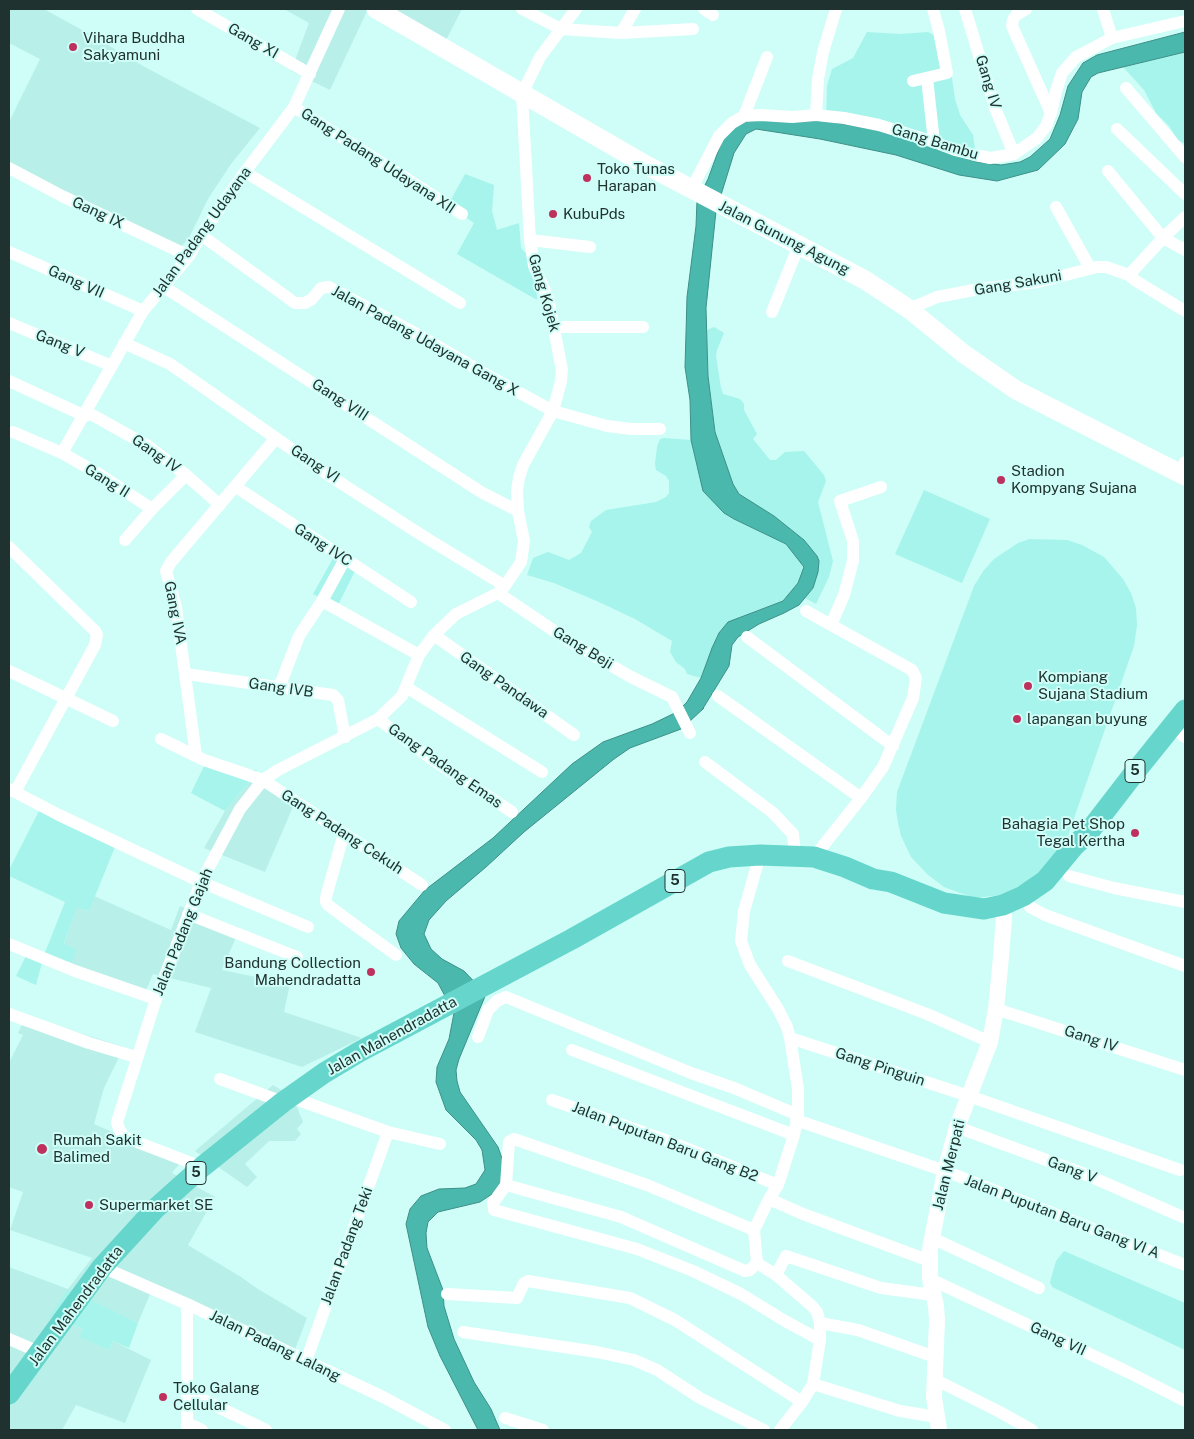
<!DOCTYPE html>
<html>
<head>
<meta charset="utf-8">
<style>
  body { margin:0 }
  #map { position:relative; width:1194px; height:1439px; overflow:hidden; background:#cefef7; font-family:"Public Sans",sans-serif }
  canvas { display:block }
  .frame { position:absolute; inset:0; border:10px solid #203230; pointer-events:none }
</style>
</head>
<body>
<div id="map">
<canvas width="1194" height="1439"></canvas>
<div class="frame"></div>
</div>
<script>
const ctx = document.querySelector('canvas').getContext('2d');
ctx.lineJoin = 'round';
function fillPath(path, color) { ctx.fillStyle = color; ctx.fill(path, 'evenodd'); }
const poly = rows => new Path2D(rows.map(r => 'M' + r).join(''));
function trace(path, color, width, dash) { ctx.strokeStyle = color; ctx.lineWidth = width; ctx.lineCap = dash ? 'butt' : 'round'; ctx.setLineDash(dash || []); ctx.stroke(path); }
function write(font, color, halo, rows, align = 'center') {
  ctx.font = font + ' "Public Sans",sans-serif'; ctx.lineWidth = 4; ctx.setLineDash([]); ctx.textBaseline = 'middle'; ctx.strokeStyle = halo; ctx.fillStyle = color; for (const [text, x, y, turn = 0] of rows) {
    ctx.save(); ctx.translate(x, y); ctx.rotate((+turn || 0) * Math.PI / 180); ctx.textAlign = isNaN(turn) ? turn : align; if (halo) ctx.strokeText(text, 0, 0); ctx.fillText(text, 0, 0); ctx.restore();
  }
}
fillPath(poly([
  [9,9,44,9,93,36,143,66,260,128,231,164,208,199,189,238,176,252,9,168,9,122,40,59,9,43],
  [284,9,368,9,330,90,291,71,309,23],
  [373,9,462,9,443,46],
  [254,776,295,802,265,872,204,848,225,811],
  [94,896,171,930,180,906,240,928,222,970,290,984,284,1012,362,1038,302,1067,195,1032,211,988,153,974,145,993,71,963,64,944,77,906,88,911],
  [26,1016,124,1047,104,1088,94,1124,181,1162,172,1173,215,1197,188,1245,241,1277,258,1289,307,1318,291,1360,151,1292,138,1323,68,1290,51,1316,83,1329,80,1337,109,1350,113,1341,151,1360,125,1423,76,1405,62,1430,9,1430,9,1267,68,1289,92,1258,10,1230,23,1192,9,1187,9,1063,23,1035,18,1033],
  [273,1085,293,1097,303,1122,297,1129,301,1134,295,1141,269,1141,245,1164,257,1177,247,1187,195,1151]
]), '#b8f0e9');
fillPath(poly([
  [867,32,900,34,928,32,938,37,948,50,955,99,960,115,973,135,977,162,951,153,826,121,827,86,832,69,853,58],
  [1185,52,1185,144,1178,140,1169,126,1156,113,1144,90,1123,67],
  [465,174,494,185,492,211,497,230,519,223,521,248,535,263,537,300,457,254,474,223,448,205],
  [714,327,724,333,717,350,716,356,721,388,723,394,740,399,744,404,744,410,757,434,753,439,770,460,776,460,785,452,804,451,824,475,826,481,818,502,833,561,829,577,816,604,805,598,813,588,817,556,804,540,774,516,741,496,733,484,715,432,708,376,707,330],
  [664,438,691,440,697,467,724,513,734,519,786,544,805,567,798,583,783,601,752,612,706,663,701,678,687,674,685,669,676,662,670,652,672,641,635,619,599,602,554,583,527,575,533,558,548,552,569,560,581,553,592,532,589,527,591,521,606,510,656,502,666,497,669,493,669,481,666,476,656,470,655,464,657,447,660,439],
  [924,490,990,519,962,583,895,554],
  [1030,539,1067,540,1082,545,1104,557,1123,579,1131,593,1136,608,1137,625,1134,646,1064,847,1044,872,1002,895,974,898,944,887,927,874,911,857,901,836,898,823,896,810,897,792,974,586,984,570,994,559,1018,543],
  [336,553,357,567,337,607,313,594],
  [208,758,248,770,257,770,254,776,225,811,191,793],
  [42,805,117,842,89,911,77,907,64,943,76,950,71,963,44,955,36,985,16,976,30,948,44,955,65,902,9,876,9,870],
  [1064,1251,1185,1303,1185,1350,1052,1287,1050,1282,1056,1261],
  [68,1289,138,1323,129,1348,113,1341,109,1350,79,1337,83,1329,50,1316]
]), '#a6f4eb');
const water = poly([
  [1185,32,1185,52,1098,73,1091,77,1082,92,1078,119,1065,144,1038,170,997,181,959,175,896,155,820,139,756,129,746,134,734,153,716,211,706,308,708,376,715,432,733,484,739,494,774,516,804,540,817,556,819,561,818,572,813,588,799,605,784,613,759,624,738,637,732,645,729,666,702,710,704,708,689,722,681,729,630,748,614,759,524,832,486,867,446,901,429,920,424,934,431,949,442,959,464,971,486,994,459,1059,456,1070,457,1081,460,1092,498,1147,505,1167,504,1179,498,1190,480,1202,438,1212,428,1222,426,1233,427,1248,443,1290,444,1306,454,1339,474,1382,491,1409,500,1430,478,1430,440,1356,428,1327,406,1224,410,1209,421,1196,439,1189,465,1188,476,1184,485,1170,482,1150,476,1140,446,1110,436,1082,437,1067,449,1039,454,1013,438,983,414,964,401,948,396,934,399,921,425,890,493,838,572,764,603,742,652,724,677,712,687,702,701,678,712,648,719,633,728,622,783,601,798,583,804,567,786,544,734,519,724,513,703,491,691,440,690,400,685,367,686,333,687,297,696,226,697,201,708,179,723,138,740,122,761,120,826,121,883,131,977,162,1001,165,1020,162,1030,157,1050,139,1060,115,1068,86,1083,63,1097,55,1185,32]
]);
fillPath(water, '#4ab8ad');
trace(water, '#3d9088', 1);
trace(poly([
  [197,9,310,74],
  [522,9,561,29,621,33,693,29],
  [704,9,713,15],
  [965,9,995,108,1014,154],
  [1026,9,1016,15,1013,20,1012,26,1051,113],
  [1103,9,1112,38],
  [621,33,635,9],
  [927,78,934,142],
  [913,81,947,73,939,31,933,9],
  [1126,88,1185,157],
  [294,107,462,214],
  [816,115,818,79,823,52,836,9],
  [744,116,767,57],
  [1117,129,1185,194],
  [9,168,62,196,189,256],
  [1108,171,1163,238,1129,275],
  [245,172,460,303],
  [691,190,719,136,732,123,744,116,761,115,792,117,816,115,844,118,879,125,934,142,955,150,975,155,990,158,1014,154,1037,138,1046,126,1051,113,1056,91,1062,73,1076,57,1112,38,1185,21],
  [1056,207,1090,268],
  [1185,217,1163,238,1185,250],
  [201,235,295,303,305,303,312,299,321,288,329,287,415,333,487,375,553,411,607,426,632,429,660,429],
  [530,240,590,247],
  [9,252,143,311],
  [164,287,481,492,518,511],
  [909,309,937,297,979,289,1038,282,1097,267,1106,267,1129,275,1136,281,1185,311],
  [772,312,799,245],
  [9,323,112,366],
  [555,327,643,327],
  [124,343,170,364,333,478,423,536,505,586],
  [9,381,85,416],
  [87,412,148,446,186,475,220,505],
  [13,432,62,453,99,474,152,509],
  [62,453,143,311,189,256,201,235,245,172,294,107,339,9],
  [1180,474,1185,462],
  [236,487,411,602],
  [125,540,152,509,186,475],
  [9,547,95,631,97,635,95,645,15,792],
  [498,593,569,641,631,677,672,697,690,733],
  [322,601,419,655],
  [806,611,912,670,916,678,913,698,883,767,861,798,814,857],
  [831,625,844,595,853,561,853,541,840,501,881,487],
  [434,635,574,735],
  [747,637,893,746],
  [9,671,113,721],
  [186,674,333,695,338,700,345,737],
  [406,687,542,772],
  [279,688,299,636,322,601,345,559],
  [718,696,861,798],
  [378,719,433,760,512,812],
  [1172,727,1185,737],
  [161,739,204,760,263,780,422,885],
  [196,756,176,607,166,571,171,562,276,438],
  [705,762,772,812,793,834,795,856],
  [9,789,59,815,201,882,308,927],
  [344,833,326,897,326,902,328,905,348,920,396,955],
  [760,855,744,911,741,941,750,965,778,1009,787,1027,790,1038,798,1089,798,1115,794,1135,778,1185,769,1199,754,1230,757,1263,776,1275,812,1306,817,1312,820,1323,820,1340,813,1384,802,1402,780,1430],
  [1069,876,1114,888,1185,902],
  [1030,907,1045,915,1185,966],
  [188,914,297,957],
  [9,944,75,971,156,999],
  [788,961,927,1014,990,1042],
  [996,1009,1185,1070],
  [9,1014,89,1043,136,1057],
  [478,1037,488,1010,497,1001,506,997,691,1073,734,1088,798,1115],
  [790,1038,969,1096,1180,1170],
  [572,1050,794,1135],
  [220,1079,283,1102],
  [290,1097,388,1132,440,1144],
  [552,1100,671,1142,778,1185],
  [796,1120,945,1171,1185,1265],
  [957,1127,1087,1175,1185,1218],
  [202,1167,124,1137,119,1129,117,1122,156,999,201,882,240,809,263,780,278,770,378,719,402,696,419,655,434,635,456,614,498,593,505,586,521,562,524,541,518,511,517,491,519,478,523,465,553,411,561,381,562,370,548,298,534,266,530,240,522,94,540,57,576,9],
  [506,1185,621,1217,745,1271,750,1270,757,1263],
  [769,1199,803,1214,930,1261],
  [754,1230,647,1185,514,1139,509,1142,506,1185,493,1203,494,1210,637,1249,693,1271,741,1294,785,1321,820,1340],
  [932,1238,1039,1288],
  [102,1267,187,1304,383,1397,445,1430],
  [776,1275,786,1256,881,1288,933,1295],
  [930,1279,1128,1372,1185,1401],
  [447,1294,517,1298,524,1283,528,1281,630,1298,675,1320,802,1402],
  [820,1323,858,1330,935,1357],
  [463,1332,597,1352,634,1360,657,1370,700,1398,764,1430],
  [9,1339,39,1352],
  [306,1361,388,1132],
  [934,1379,998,1411,1032,1430],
  [813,1384,900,1411,937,1417],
  [187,1392,266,1430],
  [505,1418,543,1430],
  [187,1423,202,1430],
  [187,1430,187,1304]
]), '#fff', 12);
trace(poly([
  [939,1430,934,1397,937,1320,936,1306,930,1279,930,1249,945,1171,957,1127,990,1042,996,1009,1001,957,1004,918,1003,905]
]), '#fff', 16);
trace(poly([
  [376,9,646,165,865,280,909,309,964,354,1016,390,1185,476]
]), '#fff', 19);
trace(poly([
  [9,1394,102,1267,155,1209,202,1167,283,1102,324,1073,359,1052,572,939,709,862,729,857,760,855,814,857,845,867,873,879,891,882,944,903,984,909,1003,905,1023,896,1045,881,1074,846,1088,833,1135,772,1185,710]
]), '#66d6cc', 21);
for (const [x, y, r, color] of [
  [73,47,5,"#be305d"],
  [587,178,5,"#be305d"],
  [553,214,5,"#be305d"],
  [1001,480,5,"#be305d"],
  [1028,686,5,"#be305d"],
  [1017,719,5,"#be305d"],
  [1135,833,5,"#be305d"],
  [371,972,5,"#be305d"],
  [42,1149,6,"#be305d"],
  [89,1205,5,"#be305d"],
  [163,1397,5,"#be305d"]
]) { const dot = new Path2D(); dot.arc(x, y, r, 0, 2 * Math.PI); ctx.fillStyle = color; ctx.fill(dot); trace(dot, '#cefef7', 2); }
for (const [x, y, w] of [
  [1135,771,20],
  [675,881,20],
  [196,1173,20]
]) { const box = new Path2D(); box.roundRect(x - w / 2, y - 11.5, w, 23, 4); ctx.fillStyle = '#cefef7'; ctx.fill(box); trace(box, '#203230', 1); }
write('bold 14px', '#203230', null, [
  ["5",1135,771],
  ["5",675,881],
  ["5",196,1173]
]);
write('15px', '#203230', '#cefef7', [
  ["Vihara Buddha",83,38],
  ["Sakyamuni",83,55],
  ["Toko Tunas",597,169],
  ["Harapan",597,186],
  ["KubuPds",563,214],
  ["Stadion",1011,471],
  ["Kompyang Sujana",1011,488],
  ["Kompiang",1038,677],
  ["Sujana Stadium",1038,694],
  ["lapangan buyung",1027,719],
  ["Bahagia Pet Shop",1125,824,"right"],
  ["Tegal Kertha",1125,841,"right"],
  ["Bandung Collection",361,963,"right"],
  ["Mahendradatta",361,980,"right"],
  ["Rumah Sakit",53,1140],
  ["Balimed",53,1157],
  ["Supermarket SE",99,1205],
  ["Toko Galang",173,1388],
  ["Cellular",173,1405]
], 'left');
write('15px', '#203230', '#cefef7', [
  ["Gang XI",253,41,30],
  ["Gang IV",988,82,73],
  ["Gang Bambu",935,142,17],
  ["Gang Padang Udayana XII",378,161,33],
  ["Gang IX",98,213,25],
  ["Jalan Padang Udayana",202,232,-54],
  ["Jalan Gunung Agung",784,238,27],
  ["Gang VII",76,282,24],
  ["Gang Sakuni",1018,283,-10],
  ["Gang Kojek",544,293,74],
  ["Jalan Padang Udayana Gang X",425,341,29],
  ["Gang V",60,344,22],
  ["Gang VIII",340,400,33],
  ["Gang IV",156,454,35],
  ["Gang VI",315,464,34],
  ["Gang II",107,481,32],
  ["Gang IVC",323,545,33],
  ["Gang IVA",175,613,79],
  ["Gang Beji",583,648,31],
  ["Gang Pandawa",504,685,35],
  ["Gang IVB",281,688,8],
  ["Gang Padang Emas",445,766,35],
  ["Gang Padang Cekuh",342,832,33],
  ["Jalan Padang Gajah",183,932,-68],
  ["Jalan Mahendradatta",392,1036,-29],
  ["Gang IV",1091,1039,18],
  ["Gang Pinguin",880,1067,18],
  ["Jalan Puputan Baru Gang B2",665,1142,21],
  ["Jalan Merpati",949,1165,-76],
  ["Gang V",1072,1170,20],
  ["Jalan Puputan Baru Gang VI A",1062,1217,21],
  ["Jalan Padang Teki",347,1246,-70],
  ["Jalan Mahendradatta",76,1306,-53],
  ["Gang VII",1058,1339,25],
  ["Jalan Padang Lalang",275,1346,26]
]);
</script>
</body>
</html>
